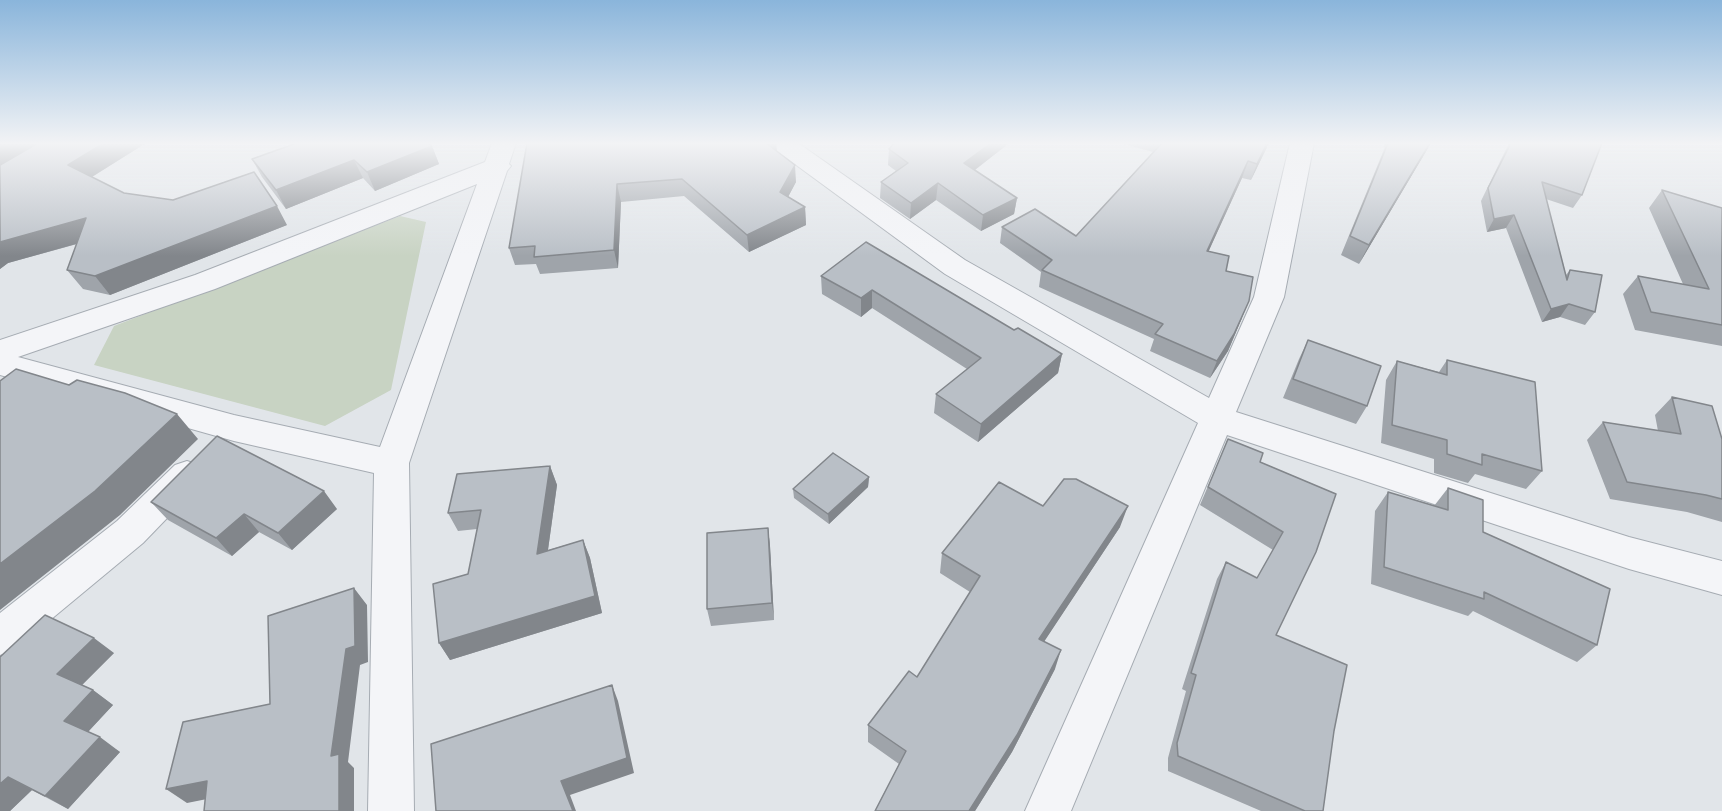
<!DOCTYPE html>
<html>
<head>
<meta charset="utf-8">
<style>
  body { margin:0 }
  canvas { display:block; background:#e1e5e9 }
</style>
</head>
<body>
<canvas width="1722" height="811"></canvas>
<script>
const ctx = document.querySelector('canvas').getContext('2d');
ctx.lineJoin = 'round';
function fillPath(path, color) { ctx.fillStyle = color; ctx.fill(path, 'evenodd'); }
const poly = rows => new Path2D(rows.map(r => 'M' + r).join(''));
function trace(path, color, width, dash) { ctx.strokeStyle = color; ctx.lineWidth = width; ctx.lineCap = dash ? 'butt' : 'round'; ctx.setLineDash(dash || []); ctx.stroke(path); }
fillPath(poly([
  [400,216,426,222,391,390,325,426,94,365,114,326]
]), '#c8d3c3');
const minor = poly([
  [492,143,516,143,509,164,511,166,507,171,409,463,414,811,368,811,374,473,234,441,0,375,0,340,195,275,485,162,492,143],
  [477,184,380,447,234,415,18,357,215,289,477,184],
  [770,143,798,143,965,260,1209,398,1254,297,1290,143,1314,143,1284,297,1236,412,1629,537,1722,561,1722,595,1629,569,1227,435,1071,811,1025,811,1198,423,945,274,773,148,770,143],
  [187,461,199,465,205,475,199,485,143,543,14,650,0,655,0,613,117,521,175,465,187,461]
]);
trace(minor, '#a6acb3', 2);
fillPath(minor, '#f4f5f8');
fillPath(poly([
  [0,143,146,143,92,177,124,193,287,225,110,295,83,289,67,270,77,244,8,263,0,269],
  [527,143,776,143,777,151,796,182,788,197,805,207,806,225,749,252,684,196,621,202,618,268,540,274,536,264,515,265,509,248],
  [894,143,1009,143,1008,144,975,170,1017,198,1014,214,981,231,936,200,910,219,880,198,881,182,896,171,888,165,889,149],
  [1120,143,1269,143,1251,180,1242,178,1208,252,1226,271,1242,318,1228,351,1210,378,1150,351,1154,339,1039,287,1041,272,1000,243,1002,227,1076,236,1153,152],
  [1385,143,1431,143,1359,264,1341,255,1385,147,1383,147],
  [1509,143,1602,143,1582,195,1573,208,1546,199,1566,275,1570,270,1595,312,1585,325,1560,317,1542,322,1506,228,1487,232,1481,201],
  [432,146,439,164,375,191,363,178,286,209,262,177,252,159],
  [1662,190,1722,208,1722,346,1635,330,1623,294,1638,276,1683,284,1649,208],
  [821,276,1014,330,1062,354,1058,373,978,442,934,413,936,394,967,369,872,308,861,317,822,294],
  [1308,340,1367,406,1356,424,1283,398,1299,359],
  [1447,360,1542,471,1526,489,1475,474,1468,483,1434,473,1434,459,1381,443,1386,380,1397,361,1439,372],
  [1672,397,1722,439,1722,522,1687,512,1610,499,1587,440,1603,422,1658,431,1655,415],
  [1228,439,1260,462,1336,494,1276,635,1334,731,1323,811,1261,811,1168,771,1168,758,1186,691,1182,689,1217,579,1226,562,1257,578,1273,550,1200,505],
  [550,466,557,485,548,550,583,540,590,558,602,613,450,660,439,643,468,574,477,529,458,531,448,513],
  [869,477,868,487,829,524,794,498,793,489],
  [1448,488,1483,532,1597,645,1577,662,1473,611,1468,616,1371,584,1375,511,1388,492,1434,506],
  [151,502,337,509,292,550,259,532,232,556,168,520],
  [1043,506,1120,527,1044,641,1055,669,1012,752,975,811,875,811,899,764,868,742,868,725,917,677,970,592,940,573,942,553],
  [768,528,770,546,774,620,711,626,707,609],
  [114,653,82,685,93,690,113,705,88,732,120,752,68,809,32,790,10,811,0,811,0,657]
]), '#9fa4aa');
fillPath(poly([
  [0,143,40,143,0,166],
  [104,143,146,143,82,183,68,165],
  [766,143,776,143,777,154,767,160],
  [991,143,1009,143,1008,144,963,179,964,163],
  [1267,143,1269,143,1251,180,1257,164],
  [1430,143,1431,143,1359,264,1369,245],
  [432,146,439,164,375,191,367,172],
  [354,160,363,178,286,209,276,190],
  [1248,161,1242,178,1201,268,1207,251],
  [795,165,796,182,781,210,780,192],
  [938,183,936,200,910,219,911,203],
  [617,184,621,202,618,268,614,250],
  [1017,198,1014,214,981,231,983,215],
  [277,206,287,225,110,295,95,276],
  [805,207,806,225,749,252,747,235],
  [1514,215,1506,228,1487,232,1494,219],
  [86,218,101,237,8,263,0,269,0,242],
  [872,290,872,308,861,317,861,298],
  [1249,301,1228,351,1210,378,1217,361],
  [1569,304,1560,317,1542,322,1551,309],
  [1062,354,1058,373,978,442,981,424],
  [177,414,198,439,120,515,0,610,0,564],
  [550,466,557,485,545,571,537,554],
  [869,477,868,487,829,524,828,514],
  [324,491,337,509,292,550,278,533],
  [1128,506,1120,527,1034,657,1039,639],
  [244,514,259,532,232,556,216,538],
  [768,528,770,546,774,620,772,603],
  [583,540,590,558,602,613,450,660,439,643],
  [354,588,367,605,368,662,360,665,348,762,354,768,354,811,339,811,331,756],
  [94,638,114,653,78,689,57,674],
  [1061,650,1055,669,1012,752,975,811,969,811],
  [612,685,618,701,634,773,570,795,576,811,573,811,561,781],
  [93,690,113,705,85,735,64,721],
  [100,737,120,752,68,809,45,796],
  [8,777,32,790,10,811,0,811,0,784],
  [207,781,227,795,187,803,166,789]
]), '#82868b');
const building = poly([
  [38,143,104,143,68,165,124,193,173,200,254,172,277,206,95,276,67,270,86,218,0,242,0,165,38,143],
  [297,143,429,143,432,146,367,172,354,160,276,190,252,159,297,143],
  [527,143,766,143,795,165,780,192,805,207,747,235,682,179,617,184,614,250,534,257,535,246,509,248,527,143],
  [894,143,991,143,964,163,1017,198,983,215,938,183,911,203,881,182,908,163,889,149,894,143],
  [1162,143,1267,143,1257,164,1248,161,1207,251,1229,256,1226,271,1253,277,1249,301,1234,334,1217,361,1155,334,1163,324,1042,270,1052,260,1002,227,1035,209,1076,236,1162,143],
  [1388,143,1430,143,1369,245,1350,236,1388,143],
  [1511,143,1602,143,1582,195,1542,182,1567,280,1570,270,1602,275,1595,312,1569,304,1551,309,1514,215,1494,219,1488,188,1511,143],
  [1662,190,1722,208,1722,325,1651,312,1638,276,1709,289,1662,190],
  [866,242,1014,330,1018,328,1062,354,981,424,936,394,981,358,872,290,861,298,821,276,866,242],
  [1308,340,1381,366,1367,406,1293,379,1308,340],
  [1447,360,1535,382,1542,471,1482,454,1482,465,1447,454,1447,440,1392,425,1397,361,1447,375,1447,360],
  [16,369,69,385,77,380,125,393,177,414,95,491,0,564,0,381,16,369],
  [1672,397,1712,406,1722,439,1722,499,1706,495,1627,482,1603,422,1681,434,1672,397],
  [217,436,324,491,278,533,244,514,216,538,151,502,217,436],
  [1228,439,1263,453,1260,462,1336,494,1316,552,1276,635,1347,665,1334,731,1323,811,1305,811,1178,756,1177,743,1196,675,1191,673,1226,562,1257,578,1283,532,1208,487,1228,439],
  [833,453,869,477,828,514,793,489,833,453],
  [550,466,537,554,583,540,595,596,439,643,433,584,468,574,481,510,448,513,457,474,550,466],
  [1064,479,1076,479,1128,506,1039,639,1061,650,1017,735,969,811,875,811,906,751,868,725,909,671,917,677,980,576,942,553,999,482,1043,506,1064,479],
  [1448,488,1483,500,1483,532,1610,589,1597,645,1484,592,1484,599,1384,567,1388,492,1448,510,1448,488],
  [768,528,772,603,707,609,707,533,768,528],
  [354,588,355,646,346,649,331,756,339,754,339,811,204,811,207,781,166,789,183,722,270,704,268,616,354,588],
  [45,615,94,638,57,674,93,690,64,721,100,737,45,796,8,777,0,784,0,657,45,615],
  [612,685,627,758,561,781,573,811,436,811,431,744,612,685]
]);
fillPath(building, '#b9bfc6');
trace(building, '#82868b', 1.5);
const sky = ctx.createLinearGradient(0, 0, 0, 256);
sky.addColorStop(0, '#8ab5db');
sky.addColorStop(0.56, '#f2f3f5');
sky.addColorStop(1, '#f2f3f500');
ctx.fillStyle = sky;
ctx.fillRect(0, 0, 1722, 256);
</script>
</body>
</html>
